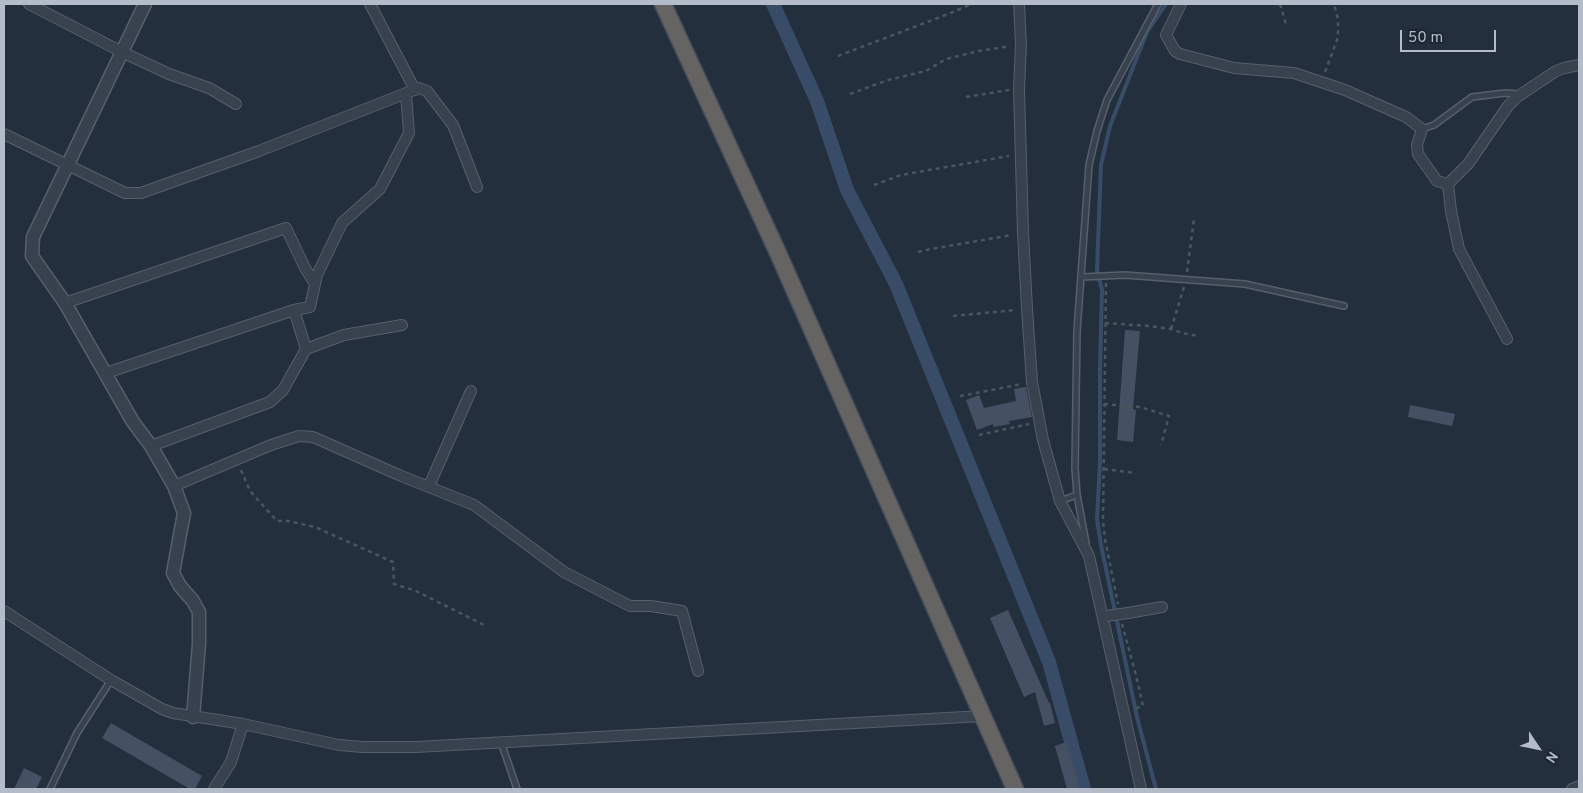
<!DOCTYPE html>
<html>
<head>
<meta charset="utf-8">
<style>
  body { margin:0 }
  #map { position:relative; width:1583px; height:793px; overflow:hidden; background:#242f3e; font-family:Overpass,sans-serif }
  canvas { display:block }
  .frame { position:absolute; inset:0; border:5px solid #b4bcc9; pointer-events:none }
  .north { position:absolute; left:1513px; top:723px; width:50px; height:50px; -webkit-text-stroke:4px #1d2633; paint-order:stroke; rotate:124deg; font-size:14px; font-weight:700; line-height:20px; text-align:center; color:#b4bcc9 }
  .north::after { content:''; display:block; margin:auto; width:18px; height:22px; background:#b4bcc9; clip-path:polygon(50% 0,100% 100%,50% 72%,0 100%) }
  .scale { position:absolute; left:1400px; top:30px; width:96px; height:22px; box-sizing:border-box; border:2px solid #b4bcc9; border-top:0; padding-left:6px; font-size:15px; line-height:18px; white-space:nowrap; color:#b4bcc9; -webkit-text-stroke:4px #1d2633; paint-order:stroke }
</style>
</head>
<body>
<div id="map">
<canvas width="1583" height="793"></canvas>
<div class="frame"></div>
<div class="north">N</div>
<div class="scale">50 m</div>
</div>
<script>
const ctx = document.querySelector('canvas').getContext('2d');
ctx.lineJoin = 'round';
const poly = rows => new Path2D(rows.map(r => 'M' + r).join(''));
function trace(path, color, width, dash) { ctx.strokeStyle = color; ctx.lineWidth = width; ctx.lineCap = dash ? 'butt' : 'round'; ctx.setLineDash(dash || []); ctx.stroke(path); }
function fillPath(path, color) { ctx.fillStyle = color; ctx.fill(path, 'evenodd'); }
trace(poly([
  [1156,789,1137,717,1101,545,1097,519,1100,462,1100,367,1102,290,1097,270,1101,165,1110,126,1147,32,1166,4]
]), '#394c67', 4);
trace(poly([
  [773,4,817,101,847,190,896,284,1049,662,1084,789]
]), '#394c67', 14);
fillPath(poly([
  [1125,330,1140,331,1133,409,1136,410,1133,442,1117,440],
  [1026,387,1032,417,1009,421,1010,424,993,427,993,424,977,430,966,400,979,395,984,408,1016,401,1014,389],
  [1410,405,1455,414,1452,426,1408,417],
  [1008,610,1049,703,1050,703,1055,723,1044,726,1035,692,1024,697,990,618],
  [111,723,202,776,195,789,190,789,102,738],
  [1067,742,1079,789,1067,789,1055,746],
  [24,768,42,777,36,789,14,789]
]), '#455162');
const service = poly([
  [1422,129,1434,125,1472,97,1505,93,1519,94],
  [1082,277,1125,275,1245,284,1344,306],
  [1060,501,1077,495],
  [1086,543,1077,495,1075,468,1077,331,1089,165,1097,131,1107,100,1158,4],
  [501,742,517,789],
  [50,789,77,733,111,680]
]);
const minor = poly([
  [29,4,122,52,169,74,209,88,236,104],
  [370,4,415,90],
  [1019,4,1021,44,1019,89,1023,233,1027,308,1032,382,1043,440,1060,501,1089,556,1141,789],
  [1181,4,1166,35,1175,51,1180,54,1234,68,1294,73,1345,90,1406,117,1422,129,1417,145,1418,154,1437,181,1448,184],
  [4,134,125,193,141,193,259,151,419,88,427,91,453,125,477,187],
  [65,303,286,228,305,268,315,284],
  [294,310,306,349],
  [1507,339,1459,249,1451,211,1448,184,1468,164,1508,106,1517,97,1556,71,1564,68,1579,65],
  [106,373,294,310,310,307,317,275,342,223,380,189,409,133,406,94],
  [151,446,270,402,283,390,306,349,344,335,402,325],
  [174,486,271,445,299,436,313,437,399,475,474,505,564,572,630,606,651,606,682,611,698,671],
  [429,486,471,391],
  [4,611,111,680,162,709,173,713,243,724,339,745,362,747,416,747,983,716],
  [1128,613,1162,607],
  [214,789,231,762,243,724],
  [1572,789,1579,786]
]);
const tertiary = poly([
  [145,4,33,237,32,256,65,303,133,422,151,446,174,486,184,513,173,573,180,586,193,601,199,612,199,644,193,717]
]);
const trunk = poly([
  [663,4,778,253,1015,789]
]);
trace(service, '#565f6c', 8);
trace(minor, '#565f6c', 12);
trace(tertiary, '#565f6c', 15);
trace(trunk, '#434c59', 19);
trace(poly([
  [1280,4,1286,24],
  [838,56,943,16,972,4],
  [1325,72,1337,40,1338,32,1338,19,1334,4],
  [850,94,888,80,926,71,946,59,979,51,1010,46],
  [966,97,1009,90],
  [874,185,901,175,1009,156],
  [918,252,931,249,1012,235],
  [1187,272,1194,219],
  [1106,283,1103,521,1105,539,1118,604],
  [953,316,1016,310],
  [1105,323,1149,326,1171,329,1182,333,1198,336],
  [1171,329,1184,287],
  [960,396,1022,384],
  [1104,404,1140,407,1169,416,1161,445],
  [979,435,1029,424],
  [1104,469,1136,473],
  [241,470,250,491,277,521,288,521,315,527,393,562,394,584,416,591,484,625],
  [1122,624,1136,675,1143,706,1134,709]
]), '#44595c', 2.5, [4, 4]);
trace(service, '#38414e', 5);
trace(minor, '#38414e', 10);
trace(tertiary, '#38414e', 12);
trace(trunk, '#656462', 16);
const minorBridge = poly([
  [1106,616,1128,613]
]);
trace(minorBridge, '#565f6c', 12, []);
trace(minorBridge, '#38414e', 10);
</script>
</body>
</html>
